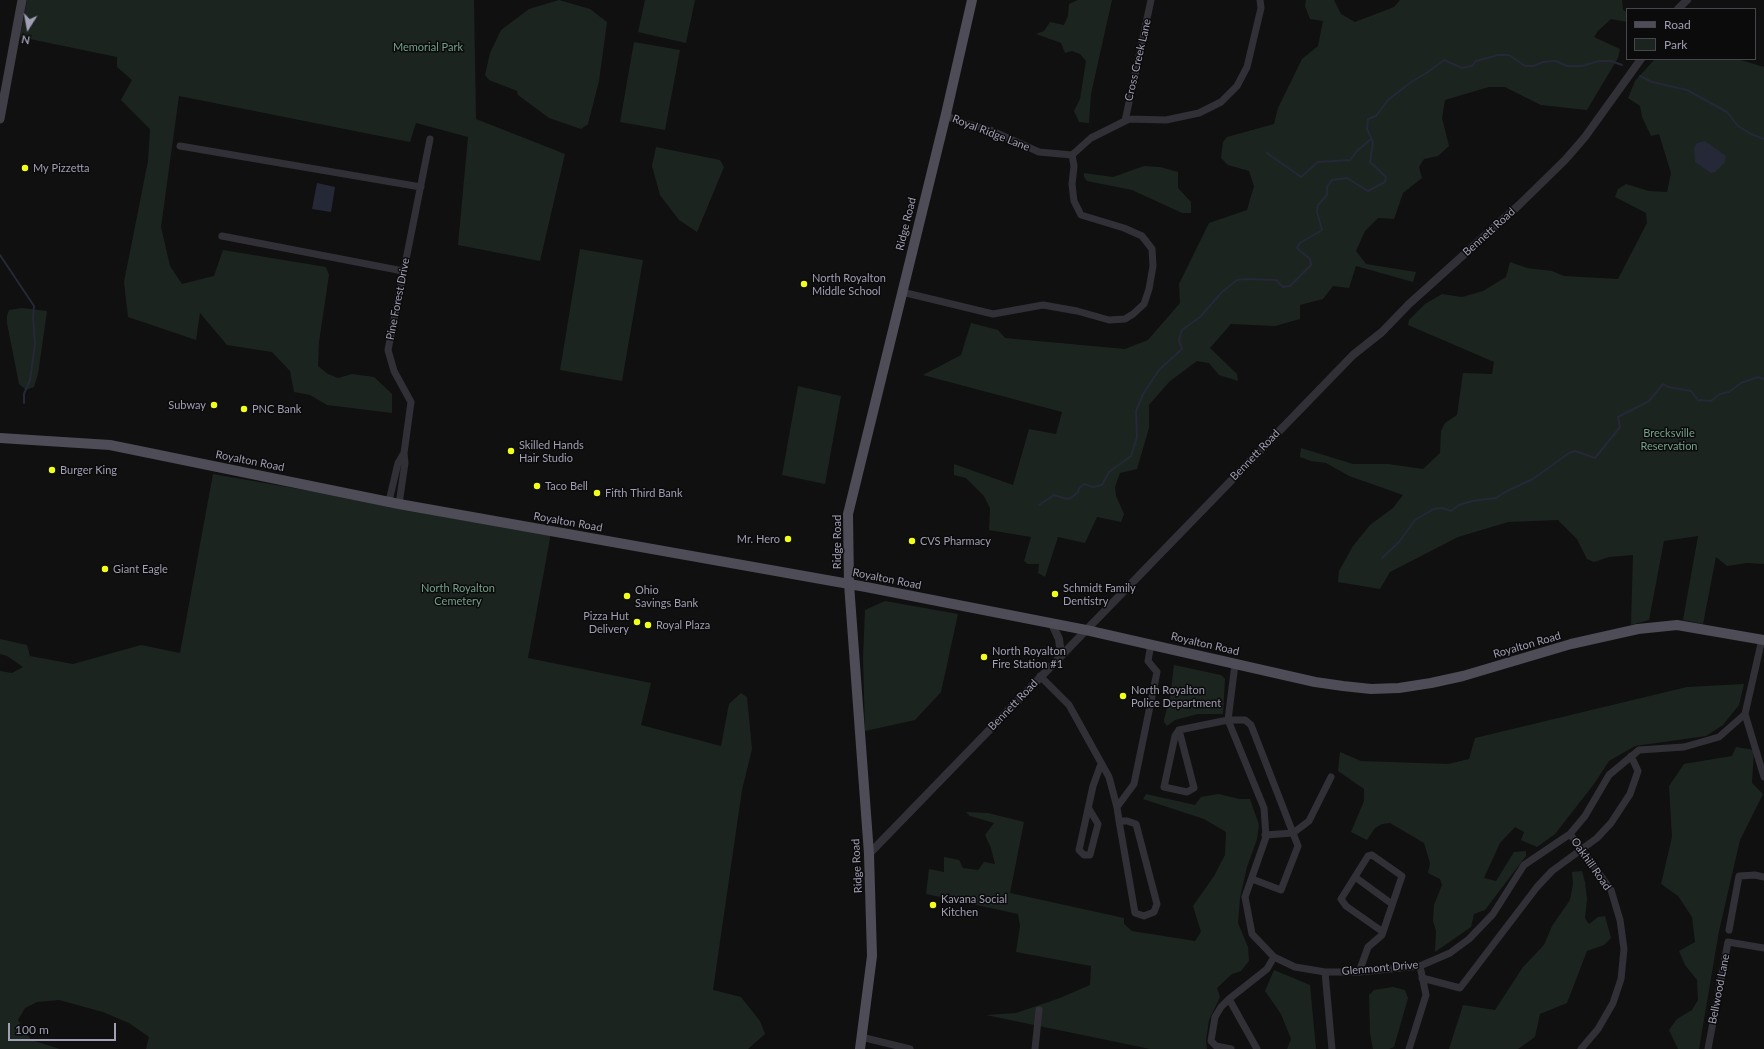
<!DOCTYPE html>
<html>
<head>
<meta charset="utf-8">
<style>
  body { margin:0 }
  #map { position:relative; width:1764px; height:1049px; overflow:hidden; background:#101011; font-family:Lato,sans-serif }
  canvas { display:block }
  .legend { position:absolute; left:1626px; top:8px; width:130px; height:52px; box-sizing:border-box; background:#0b0b0c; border:1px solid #47464f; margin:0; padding:5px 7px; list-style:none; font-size:12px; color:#a19fb3 }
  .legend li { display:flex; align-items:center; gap:8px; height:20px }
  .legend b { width:20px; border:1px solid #47464f }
  .north { position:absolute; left:8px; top:8px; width:40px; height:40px; -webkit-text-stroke:3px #0b0b0c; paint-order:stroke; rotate:191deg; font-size:11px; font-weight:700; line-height:16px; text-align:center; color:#a19fb3 }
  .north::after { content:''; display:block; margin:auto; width:14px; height:18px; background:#a19fb3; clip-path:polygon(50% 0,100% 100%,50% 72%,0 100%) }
  .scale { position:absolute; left:8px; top:1023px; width:108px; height:18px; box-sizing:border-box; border:2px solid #a19fb3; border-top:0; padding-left:5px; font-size:12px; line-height:14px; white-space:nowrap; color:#a19fb3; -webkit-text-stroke:3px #0b0b0c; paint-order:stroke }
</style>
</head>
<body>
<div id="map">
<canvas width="1764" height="1049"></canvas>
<ul class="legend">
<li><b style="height:5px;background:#4e4c56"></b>Road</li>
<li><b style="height:11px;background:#1c2420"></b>Park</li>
</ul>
<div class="north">N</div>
<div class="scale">100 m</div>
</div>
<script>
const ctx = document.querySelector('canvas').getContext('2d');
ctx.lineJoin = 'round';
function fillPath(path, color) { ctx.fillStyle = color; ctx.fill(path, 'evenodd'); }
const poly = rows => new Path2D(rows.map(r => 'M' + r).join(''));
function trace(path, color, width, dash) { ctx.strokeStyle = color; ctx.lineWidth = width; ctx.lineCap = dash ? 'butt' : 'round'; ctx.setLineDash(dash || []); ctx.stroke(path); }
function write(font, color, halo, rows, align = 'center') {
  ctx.font = font + ' Lato,sans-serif'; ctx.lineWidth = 3; ctx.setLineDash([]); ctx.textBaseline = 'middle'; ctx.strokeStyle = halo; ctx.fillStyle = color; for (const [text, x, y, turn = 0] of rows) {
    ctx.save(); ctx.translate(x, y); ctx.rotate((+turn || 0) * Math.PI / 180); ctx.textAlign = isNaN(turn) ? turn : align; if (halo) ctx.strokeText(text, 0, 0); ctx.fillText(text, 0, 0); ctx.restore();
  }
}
fillPath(poly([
  [27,0,474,0,476,119,565,154,540,261,458,245,468,137,416,123,410,142,179,96,161,227,170,266,182,284,214,276,223,250,326,267,329,275,319,342,318,366,328,374,338,378,352,374,374,377,392,394,392,413,327,405,310,395,294,392,290,371,272,352,227,345,200,313,196,340,128,317,124,282,148,161,150,129,121,100,132,80,117,67,117,57,20,37],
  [559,0,590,9,607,22,599,81,588,124,581,129,549,118,518,95,517,91,489,80,485,75,490,53,501,30,529,9],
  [645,0,695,0,686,43,638,32],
  [1078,0,1112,0,1091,94,1089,123,1079,122,1074,111,1080,99,1086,61,1080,54,1072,51,1065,53,1061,43,1036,34,1044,31,1050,22,1064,25,1068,16,1069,4],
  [1306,0,1334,0,1341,14,1355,22,1394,7,1400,0,1622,0,1623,10,1627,12,1627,22,1611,19,1598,31,1594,37,1620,49,1618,58,1587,110,1541,105,1505,87,1489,87,1445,100,1442,118,1449,146,1438,156,1424,159,1419,167,1422,178,1403,193,1394,219,1378,218,1365,231,1356,251,1366,264,1416,272,1413,282,1356,266,1349,288,1333,286,1323,299,1300,305,1300,319,1275,326,1231,324,1210,348,1237,374,1238,381,1219,375,1209,363,1197,361,1169,382,1149,405,1149,428,1137,469,1120,473,1115,487,1116,496,1124,514,1121,522,1097,517,1085,543,1058,537,1045,577,1038,573,1039,564,1028,564,1024,561,1031,537,989,530,990,508,984,496,966,478,954,475,954,464,1013,485,1029,429,1056,434,1062,412,923,375,961,355,971,323,998,330,1005,338,1125,349,1148,340,1180,303,1179,284,1209,223,1247,210,1254,186,1249,171,1228,165,1221,158,1223,142,1227,137,1274,124,1278,108,1302,59,1318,46,1323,21,1310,19,1305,6],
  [634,42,680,50,665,130,620,122],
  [1655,59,1737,59,1764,67,1764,564,1747,563,1727,566,1716,557,1703,624,1683,620,1698,536,1664,541,1649,620,1631,625,1633,555,1609,557,1594,562,1587,559,1577,539,1558,520,1508,522,1458,537,1390,572,1380,589,1338,582,1339,571,1353,546,1370,525,1393,508,1403,495,1349,476,1326,463,1311,461,1300,457,1301,448,1353,464,1388,464,1423,469,1440,453,1441,431,1445,423,1457,415,1463,373,1492,374,1494,362,1408,325,1409,320,1425,304,1442,294,1462,297,1483,291,1506,277,1510,262,1527,268,1552,271,1564,276,1618,279,1647,223,1646,213,1615,197,1618,189,1626,184,1649,191,1667,192,1671,173,1659,134,1651,136,1642,117,1640,106,1628,98,1635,81],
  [656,147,720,160,724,167,697,232,679,220,660,195,652,166],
  [1144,166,1160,167,1178,172,1178,188,1191,202,1191,213,1182,213,1132,190,1087,181,1084,177,1084,173,1113,177],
  [580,249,643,260,622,381,560,370],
  [22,308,47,311,38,374,34,387,26,390,19,384,7,323,7,316,9,310],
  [798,386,841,396,825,484,782,475],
  [213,474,551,533,528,658,651,683,641,725,721,746,729,704,741,693,747,697,752,749,742,790,713,990,741,997,760,1021,765,1034,748,1049,146,1049,149,1037,129,1023,103,1012,59,1000,37,1002,25,1008,18,1020,31,1040,60,1049,0,1049,0,671,12,673,23,667,7,656,0,654,0,639,27,645,30,656,73,664,141,645,180,653],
  [885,601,958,614,941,692,915,720,865,731,863,659,865,610],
  [1174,665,1221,675,1225,679,1223,714,1198,714,1175,720,1167,726,1164,722,1164,719,1170,698],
  [1744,684,1739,705,1723,725,1706,736,1635,746,1609,761,1594,784,1555,834,1537,847,1521,840,1524,832,1515,827,1500,843,1484,878,1496,881,1514,852,1526,851,1526,856,1485,910,1474,914,1471,927,1435,952,1436,931,1433,921,1434,905,1442,885,1440,879,1428,873,1430,863,1424,843,1390,823,1382,824,1375,828,1367,840,1351,832,1364,801,1364,789,1338,771,1340,752,1361,761,1448,764,1469,759,1475,738,1687,687],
  [1736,747,1754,750,1752,783,1763,794,1740,840,1719,931,1699,1049,1678,1049,1669,1030,1677,1019,1692,1010,1698,1000,1697,980,1685,965,1679,951,1695,942,1692,917,1678,896,1661,884,1672,837,1669,786,1684,764,1732,756],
  [1146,794,1195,805,1201,797,1218,794,1240,799,1250,799,1259,825,1257,839,1247,867,1240,898,1238,923,1248,947,1249,961,1241,971,1232,974,1217,988,1220,997,1209,1020,1206,1040,1207,1049,1150,1049,986,1015,1016,1013,1060,998,1090,985,1091,966,1016,952,1020,926,1018,914,926,894,929,869,944,872,944,857,959,860,963,868,978,870,984,862,995,864,991,848,985,835,994,823,970,816,966,812,988,813,1024,822,1010,893,1124,918,1124,924,1132,931,1195,941,1201,932,1193,906,1214,876,1225,855,1226,832,1204,819,1143,799],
  [1582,871,1585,882,1587,899,1585,918,1589,924,1598,917,1605,916,1611,938,1604,945,1587,951,1567,1003,1540,1014,1535,1037,1518,1049,1449,1049,1463,1005,1495,1010,1523,967,1544,945,1552,926,1570,900,1573,884,1572,872],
  [1274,970,1310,985,1316,1049,1287,1049,1291,1039,1281,1014,1265,991],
  [1393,987,1405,990,1408,998,1394,1047,1389,1049,1373,1049,1370,1033,1369,995,1374,990]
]), '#1c2420');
fillPath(poly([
  [1705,141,1726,156,1725,162,1715,172,1711,173,1695,162,1694,148,1697,143],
  [317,183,335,187,331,212,312,209]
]), '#252836');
trace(poly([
  [1640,76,1652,82,1687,90,1727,112,1738,126,1751,134,1764,139],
  [1267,153,1301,177,1318,162,1350,160,1357,151,1371,139],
  [0,255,34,306,33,317,35,344,30,380,24,394,24,403],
  [1039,505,1054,495,1067,499,1071,498,1078,492,1079,488,1084,484,1093,487,1102,485,1109,472,1131,456,1137,437,1136,411,1143,394,1159,370,1182,349,1179,340,1182,330,1200,317,1222,292,1237,280,1246,279,1276,280,1283,287,1290,286,1311,265,1310,259,1297,248,1300,243,1322,230,1317,212,1318,205,1327,195,1327,187,1332,180,1347,178,1368,191,1385,182,1386,177,1370,162,1373,142,1367,129,1368,119,1376,116,1388,100,1411,82,1428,72,1444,60,1462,68,1472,66,1476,61,1498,55,1509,55,1525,66,1534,66,1543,62,1556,61,1567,66,1582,66,1599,61,1611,61,1622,65],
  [1382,558,1399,542,1415,520,1434,509,1442,508,1451,511,1459,505,1472,501,1496,498,1507,491,1533,479,1569,453,1575,451,1595,458,1620,427,1618,417,1649,401,1663,384,1668,387,1691,391,1698,400,1711,401,1720,394,1729,392,1741,383,1758,377,1764,379]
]), '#252836', 2);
trace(poly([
  [946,114,954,120,990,130,1039,152,1072,155,1091,138,1129,119,1166,120,1199,113,1221,102,1237,86,1247,67,1261,8,1260,0],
  [1125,121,1151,0],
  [180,146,421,187],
  [222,236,403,271],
  [902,292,993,314,1043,305,1077,311,1109,320,1125,319,1133,314,1144,304,1149,289,1153,266,1152,249,1142,236,1124,228,1081,215,1074,201,1072,184,1074,166,1072,155],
  [389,501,398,463,404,453,411,402,394,371,388,350,430,139],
  [399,504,405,463,404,453],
  [1762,639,1745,714,1764,777],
  [1235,664,1228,720,1264,808,1266,837,1245,897,1252,934,1274,957,1295,967,1325,972,1359,972,1420,966,1450,953,1469,939,1493,914,1524,865,1570,834,1585,816,1609,775,1639,750,1684,747,1719,737,1745,714],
  [1040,676,1069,705,1109,777,1117,807,1119,821,1135,913,1144,916,1154,912,1157,904,1136,824,1127,821,1119,821],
  [1179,730,1194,788,1187,792,1164,787,1175,736,1179,730,1228,720,1245,720,1251,725,1298,846,1281,890,1252,879],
  [1117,807,1134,784,1157,672,1148,661,1151,644],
  [1089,809,1098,824,1090,855,1084,855,1079,850,1093,786,1101,764],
  [1570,834,1611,890,1620,920,1624,949,1621,979,1613,1003,1598,1029,1581,1049],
  [1265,835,1293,833,1309,821,1331,777],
  [1355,877,1392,904],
  [1729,930,1739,876,1755,875,1764,877],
  [1325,972,1332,1049],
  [1359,972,1368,947,1382,935,1383,932,1402,876,1372,855,1368,856,1341,899,1346,906,1383,932],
  [1422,978,1460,988,1537,887,1552,871,1597,838,1611,823,1630,794,1638,771,1631,756],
  [1229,999,1257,1049],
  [861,1037,910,1049],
  [1035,1049,1039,1010],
  [1231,1049,1216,1046,1211,1041,1215,1017,1221,1007,1229,999,1267,969,1274,957],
  [1409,1049,1426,995,1420,966],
  [1708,1049,1728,942,1764,948]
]), '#323037', 7);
trace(poly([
  [1678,9,1687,0],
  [1052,624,1059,639,1061,655],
  [869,854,1353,355,1382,332,1409,304,1519,205,1565,160,1585,137,1641,59]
]), '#323037', 8);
trace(poly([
  [0,119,22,0]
]), '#403e47', 9);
trace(poly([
  [0,438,110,445,399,504,866,587,1086,630,1315,682,1343,686,1371,689,1399,688,1431,683,1463,676,1571,644,1638,629,1677,625,1764,640],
  [860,1049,872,956,869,854,849,584,848,514,946,114,972,0]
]), '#4e4c56', 10);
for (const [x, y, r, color] of [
  [25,168,4,"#f2ff1a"],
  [804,284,4,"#f2ff1a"],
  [214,405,4,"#f2ff1a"],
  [244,409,4,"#f2ff1a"],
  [511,451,4,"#f2ff1a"],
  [52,470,4,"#f2ff1a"],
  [537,486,4,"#f2ff1a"],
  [597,493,4,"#f2ff1a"],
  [788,539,4,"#f2ff1a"],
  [912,541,4,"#f2ff1a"],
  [105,569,4,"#f2ff1a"],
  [1055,594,4,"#f2ff1a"],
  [627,596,4,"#f2ff1a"],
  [637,622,4,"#f2ff1a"],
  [648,625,4,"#f2ff1a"],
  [984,657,4,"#f2ff1a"],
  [1123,696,4,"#f2ff1a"],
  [933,905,4,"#f2ff1a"]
]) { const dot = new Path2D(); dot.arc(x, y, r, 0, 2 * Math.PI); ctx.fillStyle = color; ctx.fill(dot); trace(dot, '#0b0b0c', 1.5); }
write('11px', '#74a189', '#0b0b0c', [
  ["Memorial Park",428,47],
  ["Brecksville",1669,433],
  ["Reservation",1669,446],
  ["North Royalton",458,588],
  ["Cemetery",458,601]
]);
write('11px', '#a19fb3', '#0b0b0c', [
  ["Cross Creek Lane",1138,60,-77],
  ["Royal Ridge Lane",991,133,21],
  ["Ridge Road",906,224,-76],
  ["Bennett Road",1489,232,-42],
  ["Pine Forest Drive",398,299,-79],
  ["Bennett Road",1255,455,-46],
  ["Royalton Road",250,461,11],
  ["Royalton Road",568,522,10],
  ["Ridge Road",837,542,-90],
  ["Royalton Road",887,579,11],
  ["Royalton Road",1205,644,13],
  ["Royalton Road",1527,645,-16],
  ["Bennett Road",1013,705,-46],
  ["Oakhill Road",1591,864,55],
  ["Ridge Road",857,866,-93],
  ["Glenmont Drive",1380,968,-5],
  ["Bellwood Lane",1719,989,-79]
]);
write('11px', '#a19fb3', '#0b0b0c', [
  ["My Pizzetta",33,168],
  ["North Royalton",812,278],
  ["Middle School",812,291],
  ["Subway",206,405,"right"],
  ["PNC Bank",252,409],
  ["Skilled Hands",519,445],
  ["Hair Studio",519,458],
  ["Burger King",60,470],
  ["Taco Bell",545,486],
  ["Fifth Third Bank",605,493],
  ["Mr. Hero",780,539,"right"],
  ["CVS Pharmacy",920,541],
  ["Giant Eagle",113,569],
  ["Schmidt Family",1063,588],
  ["Dentistry",1063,601],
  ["Ohio",635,590],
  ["Savings Bank",635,603],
  ["Pizza Hut",629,616,"right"],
  ["Delivery",629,629,"right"],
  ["Royal Plaza",656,625],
  ["North Royalton",992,651],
  ["Fire Station #1",992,664],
  ["North Royalton",1131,690],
  ["Police Department",1131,703],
  ["Kavana Social",941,899],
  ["Kitchen",941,912]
], 'left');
</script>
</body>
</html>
